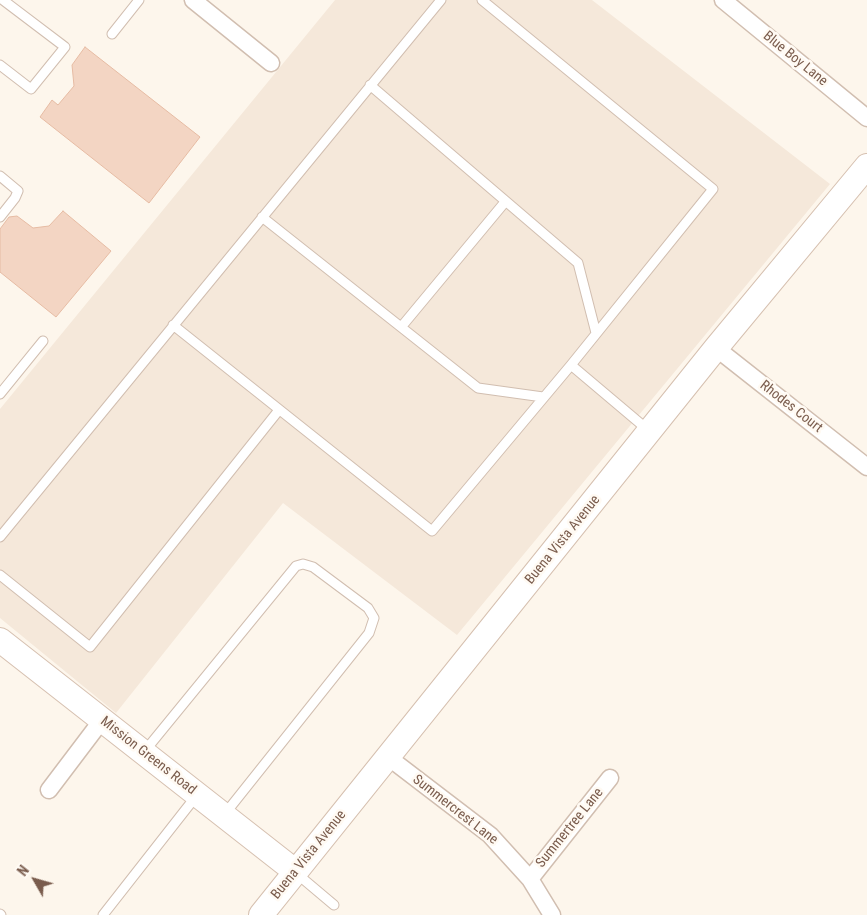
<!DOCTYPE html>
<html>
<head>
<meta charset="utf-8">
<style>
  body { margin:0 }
  #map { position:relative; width:867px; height:915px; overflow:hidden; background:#fdf6ec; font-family:"Roboto Condensed",sans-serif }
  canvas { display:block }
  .north { position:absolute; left:10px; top:855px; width:50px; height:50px; -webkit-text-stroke:4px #fffaf3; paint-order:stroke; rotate:308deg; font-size:14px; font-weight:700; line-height:20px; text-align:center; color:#7a5c4d }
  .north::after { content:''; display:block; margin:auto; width:18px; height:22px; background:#7a5c4d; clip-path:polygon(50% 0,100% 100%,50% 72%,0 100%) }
</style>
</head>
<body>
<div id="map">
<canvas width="867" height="915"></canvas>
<div class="north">N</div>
</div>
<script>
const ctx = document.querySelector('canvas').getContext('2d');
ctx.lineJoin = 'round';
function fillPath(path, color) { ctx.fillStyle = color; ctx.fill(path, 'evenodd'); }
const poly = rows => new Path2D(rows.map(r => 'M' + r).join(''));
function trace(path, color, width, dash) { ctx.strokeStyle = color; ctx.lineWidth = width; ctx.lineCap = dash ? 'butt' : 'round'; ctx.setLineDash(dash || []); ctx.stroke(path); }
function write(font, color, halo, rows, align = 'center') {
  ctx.font = font + ' "Roboto Condensed",sans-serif'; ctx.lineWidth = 5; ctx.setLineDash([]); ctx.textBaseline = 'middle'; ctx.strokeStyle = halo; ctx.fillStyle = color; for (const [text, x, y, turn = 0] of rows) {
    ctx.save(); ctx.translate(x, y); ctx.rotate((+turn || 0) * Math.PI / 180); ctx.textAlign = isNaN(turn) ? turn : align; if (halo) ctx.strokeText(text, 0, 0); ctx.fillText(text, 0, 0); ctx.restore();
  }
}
fillPath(poly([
  [335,0,592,0,830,184,457,635,283,503,116,713,0,618,0,409]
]), '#f5e8da');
const building = poly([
  [85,47,200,137,149,203,40,117,52,100,58,105,74,86,72,65,85,47],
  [63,211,111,251,56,317,0,272,0,229,9,217,17,216,33,228,49,226,63,211]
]);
fillPath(building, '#f3d5c3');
trace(building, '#e6bba3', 1);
const lane = poly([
  [112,34,139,0],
  [0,65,31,89,65,47,3,0],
  [370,85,578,263,596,333],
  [0,176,18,191,15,198,0,217],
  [262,217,478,388,543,397],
  [173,325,432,531,571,365,713,189,482,0],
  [402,326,505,202],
  [571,365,648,430],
  [0,394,43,341],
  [0,537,441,0],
  [0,575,90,647,279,410],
  [144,752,296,566,303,564,313,567,368,608,374,618,369,633,224,815],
  [296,873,334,905],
  [0,914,1,915],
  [103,915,197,795]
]);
const street = poly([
  [193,0,271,63],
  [723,0,867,118],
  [716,348,867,467],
  [388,757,490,835,530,879,552,915],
  [49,790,102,720],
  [530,879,610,778]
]);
const secondary = poly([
  [0,640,296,872],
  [261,915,716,348,867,166]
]);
trace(lane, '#d1beb0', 11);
trace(street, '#d1beb0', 19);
trace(secondary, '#d6c0b0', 26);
trace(lane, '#fff', 9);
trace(street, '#fff', 16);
trace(secondary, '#fff', 24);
write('14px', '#7a5c4d', '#fffaf3', [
  ["Blue Boy Lane",795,59,39],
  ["Rhodes Court",791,407,38],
  ["Buena Vista Avenue",563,540,-51],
  ["Mission Greens Road",148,756,38],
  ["Summercrest Lane",455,810,38],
  ["Summertree Lane",570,828,-51],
  ["Buena Vista Avenue",309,855,-51]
]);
</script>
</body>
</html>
